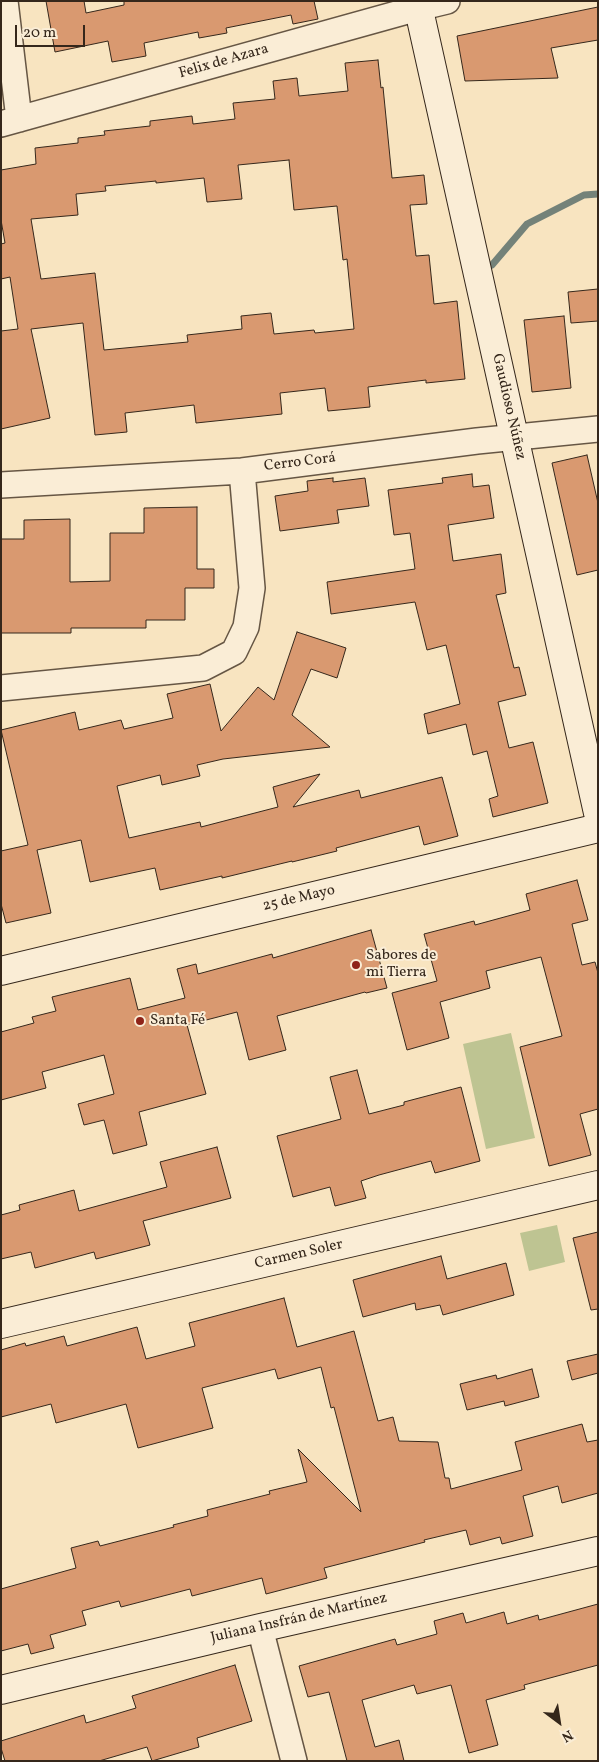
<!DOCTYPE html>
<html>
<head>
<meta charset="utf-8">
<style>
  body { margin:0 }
  #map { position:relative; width:599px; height:1762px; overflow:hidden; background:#f8e4c0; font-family:Vollkorn,serif }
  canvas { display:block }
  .frame { position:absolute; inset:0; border:2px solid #35271b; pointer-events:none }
  .north { position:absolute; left:534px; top:1697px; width:50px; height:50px; -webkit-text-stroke:4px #faedd6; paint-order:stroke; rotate:149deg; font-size:14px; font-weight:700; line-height:20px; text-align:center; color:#35271b }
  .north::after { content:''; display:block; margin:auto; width:18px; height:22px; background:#35271b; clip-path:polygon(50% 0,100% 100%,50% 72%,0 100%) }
  .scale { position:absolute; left:15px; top:25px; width:70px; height:22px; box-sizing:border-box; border:2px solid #35271b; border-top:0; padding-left:6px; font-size:15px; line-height:18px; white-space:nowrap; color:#35271b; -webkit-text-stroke:4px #faedd6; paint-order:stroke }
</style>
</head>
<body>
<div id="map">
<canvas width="599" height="1762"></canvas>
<div class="frame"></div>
<div class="north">N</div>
<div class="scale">20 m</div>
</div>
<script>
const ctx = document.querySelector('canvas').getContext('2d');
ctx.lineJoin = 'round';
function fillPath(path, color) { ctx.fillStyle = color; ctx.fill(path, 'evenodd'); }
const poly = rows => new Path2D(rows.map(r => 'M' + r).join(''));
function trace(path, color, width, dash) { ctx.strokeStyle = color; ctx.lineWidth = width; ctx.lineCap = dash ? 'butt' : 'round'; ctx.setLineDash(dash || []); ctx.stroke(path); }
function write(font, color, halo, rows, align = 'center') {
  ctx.font = font + ' Vollkorn,serif'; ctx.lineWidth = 4; ctx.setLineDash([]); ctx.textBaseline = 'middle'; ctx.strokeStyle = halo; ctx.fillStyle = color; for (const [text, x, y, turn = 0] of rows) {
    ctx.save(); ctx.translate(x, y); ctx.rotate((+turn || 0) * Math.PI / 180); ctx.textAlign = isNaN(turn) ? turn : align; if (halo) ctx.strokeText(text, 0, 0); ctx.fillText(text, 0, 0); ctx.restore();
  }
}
fillPath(poly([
  [511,1033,535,1138,486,1149,463,1044],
  [557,1225,565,1262,529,1271,520,1233]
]), '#bec492');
trace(poly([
  [492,265,527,224,584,195,598,194]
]), '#748279', 7);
const building = poly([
  [46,1,84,1,86,13,124,5,124,1,314,1,318,19,293,24,291,15,226,28,227,33,199,38,198,32,144,43,146,56,112,62,108,41,55,52,46,1],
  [598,7,598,40,551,48,558,78,465,81,457,36,598,7],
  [378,60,381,88,383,87,392,178,424,175,427,204,410,205,416,256,429,255,434,304,457,301,465,379,426,383,426,380,368,387,370,407,328,411,325,388,280,393,282,414,196,423,194,405,125,413,127,432,95,435,83,323,31,329,50,418,1,429,1,331,18,329,10,277,1,279,1,244,5,243,1,220,1,170,36,164,35,148,78,143,78,138,105,135,104,131,150,126,150,121,192,116,193,124,235,119,233,103,275,99,273,81,297,78,299,96,348,91,345,63,378,60],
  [289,160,294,210,337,206,343,260,347,259,354,329,315,333,314,330,274,334,271,313,241,316,242,329,187,335,188,342,104,350,95,273,41,279,31,219,78,215,76,194,106,191,105,186,156,181,156,183,204,178,207,202,242,199,238,165,289,160],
  [598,289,598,321,571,323,568,292,598,289],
  [564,316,571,388,532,392,524,320,564,316],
  [587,455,598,503,598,570,577,575,552,463,587,455],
  [472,474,473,487,489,485,494,518,448,525,453,561,501,554,506,593,496,595,514,668,519,667,526,695,498,702,509,748,533,742,548,803,493,817,489,799,498,796,487,751,473,755,466,724,428,734,424,714,460,704,446,645,427,650,415,602,331,614,327,582,415,569,410,533,394,535,388,490,443,483,442,478,472,474],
  [333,478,333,482,365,478,369,506,337,510,339,523,280,531,275,496,308,491,307,481,333,478],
  [197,507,197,569,214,569,214,588,185,588,185,620,146,620,146,628,71,628,71,633,1,633,1,539,24,539,24,520,70,519,70,582,110,581,110,533,144,533,144,508,197,507],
  [297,632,346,648,337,678,311,669,292,715,330,747,223,759,197,765,200,776,162,785,160,775,117,786,129,838,200,822,201,827,278,807,273,787,320,774,293,807,359,790,361,798,442,777,458,836,424,845,419,826,336,848,337,851,292,862,292,861,222,878,222,876,160,890,155,868,90,882,81,840,37,850,51,913,6,923,1,904,1,851,28,845,1,730,75,712,79,730,121,720,124,729,173,718,167,694,210,684,221,731,258,687,274,700,297,632],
  [577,880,588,920,572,924,582,965,595,962,598,973,598,1109,580,1114,591,1155,549,1166,520,1047,562,1036,541,957,486,971,490,988,440,1002,449,1038,407,1050,392,993,437,981,424,934,474,921,475,925,530,910,526,894,577,880],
  [371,930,387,988,366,993,365,992,277,1016,286,1050,249,1060,237,1012,187,1025,206,1094,139,1112,147,1145,113,1154,104,1120,84,1125,78,1104,114,1094,104,1055,42,1072,46,1088,1,1100,1,1032,34,1023,32,1017,56,1011,52,997,130,978,138,1010,185,998,177,969,196,964,198,974,272,954,273,958,371,930],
  [357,1070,369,1114,404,1105,404,1102,461,1087,480,1161,435,1173,431,1161,379,1175,361,1181,366,1198,335,1206,330,1187,293,1197,277,1136,341,1119,330,1077,357,1070],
  [217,1147,231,1198,143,1221,150,1245,96,1259,94,1252,35,1268,31,1252,1,1259,1,1215,20,1210,19,1205,74,1190,79,1211,167,1187,160,1162,217,1147],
  [598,1232,598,1309,591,1310,573,1238,598,1232],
  [441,1256,447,1279,506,1263,514,1295,443,1315,440,1305,416,1310,415,1303,363,1317,353,1280,441,1256],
  [284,1298,297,1347,354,1331,378,1421,393,1417,399,1441,438,1442,445,1478,449,1478,451,1489,522,1470,515,1442,582,1424,587,1442,598,1440,598,1493,562,1503,558,1486,523,1496,533,1536,502,1544,500,1537,470,1545,466,1530,424,1540,425,1542,324,1568,327,1578,266,1594,262,1578,192,1596,190,1589,121,1607,119,1601,82,1611,86,1625,50,1635,54,1648,31,1654,28,1644,1,1651,1,1589,76,1568,71,1548,98,1541,100,1546,174,1527,173,1525,208,1516,207,1510,270,1494,269,1491,307,1482,298,1449,361,1512,334,1407,331,1408,321,1367,278,1379,275,1369,202,1388,213,1428,138,1448,126,1404,56,1423,51,1404,1,1417,1,1350,25,1343,26,1346,64,1336,67,1346,137,1327,146,1359,195,1346,189,1323,284,1298],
  [598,1354,598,1373,572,1380,567,1361,598,1354],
  [532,1369,539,1397,505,1406,504,1401,467,1410,460,1384,496,1375,497,1379,532,1369],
  [598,1604,598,1665,524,1685,525,1689,486,1700,498,1745,469,1753,451,1685,417,1694,414,1685,362,1700,375,1747,399,1740,404,1761,347,1761,329,1692,308,1697,299,1666,395,1639,397,1645,437,1634,434,1621,463,1613,466,1623,504,1612,507,1624,538,1615,539,1620,598,1604],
  [235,1665,252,1721,197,1738,199,1747,152,1761,147,1747,99,1761,5,1761,1,1748,1,1741,84,1715,86,1723,136,1708,132,1696,235,1665]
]);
fillPath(building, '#d99970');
trace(building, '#35271b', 1);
const street = poly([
  [5,1,19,119],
  [1,124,418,8,447,1],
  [1,485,242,471,477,441,598,429],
  [1,688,203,668,234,652,246,627,252,588,242,471],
  [260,1628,294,1761]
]);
const secondary = poly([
  [417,1,598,813],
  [1,971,598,828],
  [1,1324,598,1185],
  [1,1690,260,1628,598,1551]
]);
trace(street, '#665644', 28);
trace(secondary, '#35271b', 30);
trace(street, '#faedd6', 25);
trace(secondary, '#faedd6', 28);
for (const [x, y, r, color] of [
  [356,965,5,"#8f2418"],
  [140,1021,5,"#8f2418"]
]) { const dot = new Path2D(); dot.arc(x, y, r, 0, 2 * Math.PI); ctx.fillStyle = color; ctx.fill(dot); trace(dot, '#faedd6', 2); }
write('15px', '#35271b', '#faedd6', [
  ["Felix de Azara",224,62,-16],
  ["Gaudioso Núñez",508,407,77],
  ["Cerro Corá",300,463,-7],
  ["25 de Mayo",299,899,-13],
  ["Carmen Soler",299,1255,-13],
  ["Juliana Insfrán de Martínez",299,1619,-13]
]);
write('15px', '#35271b', '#faedd6', [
  ["Sabores de",366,956],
  ["mi Tierra",366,973],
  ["Santa Fé",150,1021]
], 'left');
</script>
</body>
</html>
